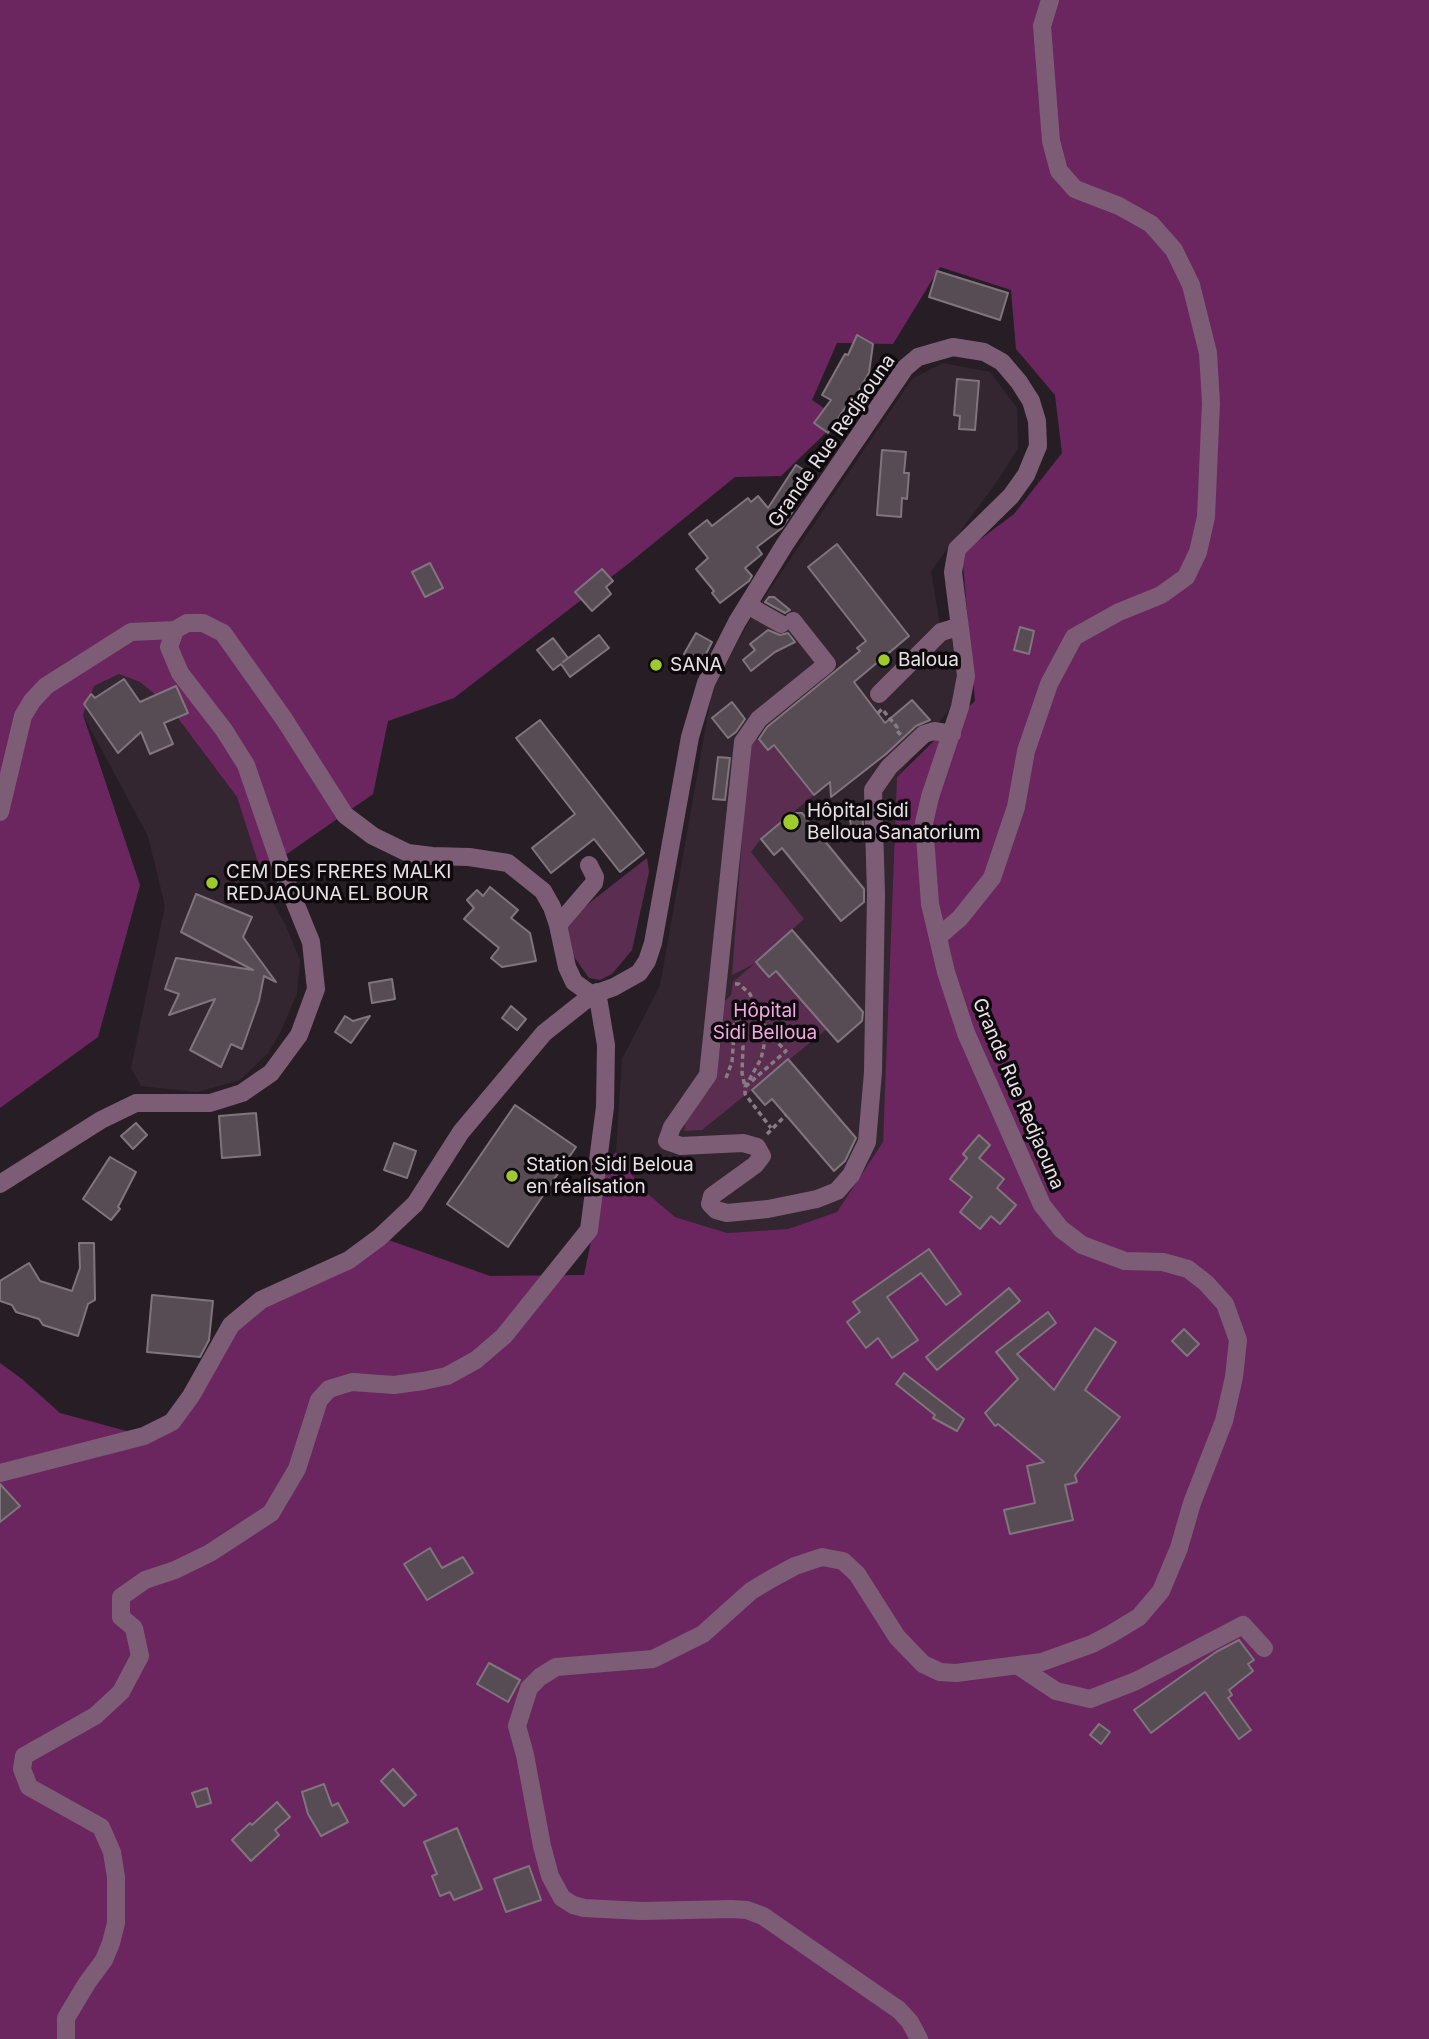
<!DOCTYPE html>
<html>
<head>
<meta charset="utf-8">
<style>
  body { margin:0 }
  canvas { display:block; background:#271e25 }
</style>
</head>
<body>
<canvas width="1429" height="2039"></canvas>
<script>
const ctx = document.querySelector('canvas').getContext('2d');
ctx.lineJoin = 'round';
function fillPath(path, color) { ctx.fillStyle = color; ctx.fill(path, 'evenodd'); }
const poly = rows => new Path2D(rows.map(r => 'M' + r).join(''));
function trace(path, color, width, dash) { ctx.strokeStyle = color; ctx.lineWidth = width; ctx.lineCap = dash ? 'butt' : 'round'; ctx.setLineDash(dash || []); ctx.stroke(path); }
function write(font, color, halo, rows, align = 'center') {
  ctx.font = font + ' Inter,sans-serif'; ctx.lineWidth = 7; ctx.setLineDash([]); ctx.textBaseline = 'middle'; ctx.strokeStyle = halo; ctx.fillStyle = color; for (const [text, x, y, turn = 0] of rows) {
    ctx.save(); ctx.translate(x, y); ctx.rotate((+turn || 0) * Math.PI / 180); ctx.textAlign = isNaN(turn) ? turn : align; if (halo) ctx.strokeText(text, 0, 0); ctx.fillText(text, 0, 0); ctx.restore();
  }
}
fillPath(poly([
  [943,363,990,372,1017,408,1018,448,998,480,931,571,941,631,952,639,957,677,951,707,897,777,883,1143,837,1212,788,1229,727,1233,675,1217,642,1189,616,1152,622,1059,660,986,713,686,756,610,912,379],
  [119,674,140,682,168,705,237,797,268,894,285,924,300,960,297,993,281,1031,268,1053,240,1080,197,1092,141,1086,131,1068,165,906,148,836,83,715,94,686]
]), '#332630');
fillPath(poly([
  [755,736,768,750,775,746,814,795,761,839,751,852,804,919,756,962,768,977,776,971,827,1029,702,1130,684,1131,686,1120,718,1062,722,1036,723,1003,731,995,733,982,754,964,732,975,749,744],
  [647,858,649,872,632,950,612,974,600,980,589,978,572,954,564,925,593,900]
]), '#5a2d51');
fillPath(poly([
  [0,0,1429,0,1429,2039,0,2039,0,1363,22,1379,60,1413,145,1436,172,1422,231,1325,380,1237,490,1276,584,1275,608,1161,616,1152,642,1189,675,1217,727,1233,788,1229,837,1212,883,1142,897,777,975,701,962,553,1014,514,1062,453,1055,395,1016,349,1011,290,940,267,893,344,837,343,812,400,840,419,781,476,735,477,628,564,454,698,388,721,373,794,261,872,237,797,168,705,140,682,119,674,94,686,83,715,140,885,98,1037,0,1108]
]), '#6b2660');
const building = poly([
  [937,271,1008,293,1000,320,929,297,937,271],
  [857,335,873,344,869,373,848,410,845,408,828,433,814,423,831,400,822,395,845,354,848,355,857,335],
  [957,379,979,381,975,430,959,429,960,416,954,415,957,379],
  [882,450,906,452,904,473,909,473,907,499,902,498,901,517,877,515,882,450],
  [796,465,815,477,782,528,757,547,762,554,745,568,752,576,749,581,720,603,712,593,714,591,696,569,708,558,689,534,707,520,712,526,748,498,751,502,758,496,768,508,796,465],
  [837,544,909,636,854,682,885,723,912,700,930,720,916,726,886,754,831,797,830,782,814,795,774,745,768,750,759,739,767,727,860,651,857,648,866,641,808,567,837,544],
  [430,563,443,588,425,597,412,572,430,563],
  [602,569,613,581,606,587,611,594,592,611,575,592,602,569],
  [769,597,774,597,790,610,785,613,765,602,769,597],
  [1020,627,1034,631,1029,654,1014,650,1020,627],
  [768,630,780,635,788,633,795,642,775,652,751,671,743,660,755,650,750,644,768,630],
  [696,633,712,642,701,664,684,654,696,633],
  [599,635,609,648,570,677,561,664,553,670,537,650,553,638,568,658,563,662,599,635],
  [124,679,140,702,176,686,177,688,188,713,164,723,173,744,150,754,141,732,118,753,84,704,91,694,95,698,124,679],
  [732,702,745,719,736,732,728,738,712,718,732,702],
  [540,720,644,853,620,872,594,839,551,873,532,848,575,814,516,738,540,720],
  [718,757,730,758,725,800,713,799,718,757],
  [862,810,863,825,851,826,849,811,862,810],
  [792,813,802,813,864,889,864,902,841,921,782,848,774,855,761,839,792,813],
  [490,887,518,910,511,918,530,933,536,961,502,967,491,958,499,948,464,919,474,908,467,900,477,890,483,896,490,887],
  [196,894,252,917,243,937,276,982,264,976,259,1001,242,1049,231,1044,221,1067,190,1050,215,999,169,1015,179,994,165,989,176,958,253,970,181,932,196,894],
  [792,930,863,1012,862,1021,838,1042,776,971,769,977,756,962,792,930],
  [392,979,395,999,372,1003,369,983,392,979],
  [511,1006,526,1019,517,1030,502,1018,511,1006],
  [345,1016,353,1021,370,1016,351,1043,335,1032,345,1016],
  [788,1059,856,1138,845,1161,834,1171,772,1099,765,1105,752,1090,788,1059],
  [515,1105,576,1147,508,1247,447,1204,515,1105],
  [256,1113,260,1155,222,1158,219,1116,256,1113],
  [136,1123,147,1135,133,1149,121,1136,136,1123],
  [979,1135,990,1145,979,1158,1004,1179,997,1188,1016,1205,1000,1224,991,1216,980,1229,960,1212,972,1197,950,1179,967,1158,963,1154,979,1135],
  [394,1143,416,1151,407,1178,384,1170,394,1143],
  [110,1157,136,1172,118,1207,120,1209,111,1220,83,1199,110,1157],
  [79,1243,94,1243,95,1300,88,1304,78,1336,43,1325,39,1319,16,1312,12,1305,0,1301,0,1281,29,1263,40,1281,72,1291,80,1268,79,1243],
  [929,1249,961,1294,946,1305,921,1273,887,1297,918,1340,892,1358,878,1338,866,1348,847,1322,860,1312,853,1302,929,1249],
  [1009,1288,1020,1301,937,1370,926,1357,1009,1288],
  [152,1295,213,1301,209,1340,200,1357,147,1352,152,1295],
  [1048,1312,1056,1323,1017,1354,1054,1390,1095,1328,1116,1342,1085,1390,1120,1417,1075,1475,1077,1482,1065,1485,1073,1520,1010,1534,1004,1510,1035,1503,1027,1466,1044,1462,998,1424,995,1426,985,1413,1018,1379,996,1352,1048,1312],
  [1184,1329,1199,1344,1187,1356,1172,1341,1184,1329],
  [904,1373,964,1419,957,1431,933,1418,935,1415,896,1384,904,1373],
  [0,1484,20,1506,0,1522,0,1484],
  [430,1548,442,1568,463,1557,473,1573,427,1600,404,1564,430,1548],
  [1239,1640,1254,1660,1248,1664,1253,1671,1229,1690,1232,1695,1228,1698,1251,1730,1239,1739,1205,1692,1151,1733,1134,1710,1216,1652,1239,1640],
  [489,1663,520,1680,508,1702,477,1684,489,1663],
  [1099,1724,1110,1732,1101,1744,1090,1735,1099,1724],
  [393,1769,416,1795,404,1806,381,1781,393,1769],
  [324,1784,332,1806,338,1803,348,1822,321,1836,308,1814,302,1792,324,1784],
  [207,1788,211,1803,197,1807,192,1793,207,1788],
  [277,1802,290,1817,275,1830,279,1835,251,1861,232,1840,250,1823,252,1825,277,1802],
  [457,1828,482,1889,454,1900,450,1892,440,1896,432,1876,437,1874,424,1842,457,1828],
  [529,1866,541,1900,506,1912,494,1879,529,1866]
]);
fillPath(building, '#574c54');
trace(building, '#80757d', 2);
trace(poly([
  [878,713,882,709,897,727,896,730,901,735],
  [735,984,739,984,750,994,767,1032],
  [733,1004,743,1046,742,1073,745,1087,786,1051,767,1032,761,1059,745,1087,745,1094,771,1128],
  [726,1078,732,1062,735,1020],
  [767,1134,786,1115]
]), '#857d83', 3.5, [5, 3.5]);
trace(poly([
  [749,603,756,610,781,624],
  [793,621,827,664,759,719,743,742,708,1075,672,1127,667,1141,681,1146,743,1143,757,1147,762,1156,755,1165,712,1196,710,1204,716,1210,727,1213,768,1209,817,1199,837,1191,851,1175,867,1142,873,1072,876,894,873,790,889,767,924,734,934,731,952,734],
  [879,694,941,632,958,627],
  [0,812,23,716,32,701,46,686,131,632,175,630],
  [558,925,594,883,595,877,589,865],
  [938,937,960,918,992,878,1016,807,1026,751,1049,684,1074,637,1119,612,1161,595,1186,577,1198,552,1206,517,1211,403,1208,353,1191,285,1174,250,1151,224,1119,206,1075,189,1059,171,1051,141,1042,26,1050,0],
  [0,1184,101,1120,136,1103,210,1103,242,1093,271,1073,299,1035,316,989,311,942,285,878,246,765,224,730,180,673,169,647,175,630,187,623,203,623,223,633,284,719,345,815,373,836,408,853,432,856,469,857,508,863,543,891,552,907,558,925,567,967,574,982,592,995],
  [0,1473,144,1436,172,1422,191,1396,231,1325,261,1300,349,1260,380,1237,415,1204,461,1132,544,1033,592,995,614,987,639,973,647,961,653,943,690,737,706,683,737,622,785,544,905,368,918,357,953,347,984,352,1002,362,1019,382,1031,401,1037,421,1038,446,1026,475,1011,496,957,549,953,572,966,676,960,707,930,797,924,823,930,904,946,972,966,1033,1042,1205,1061,1229,1082,1245,1125,1261,1163,1262,1188,1269,1206,1283,1225,1304,1238,1340,1234,1377,1224,1421,1192,1503,1179,1548,1161,1591,1139,1617,1111,1634,1092,1644,1042,1662,956,1673,940,1672,923,1664,897,1637,857,1574,843,1561,822,1557,795,1566,771,1579,751,1591,703,1634,653,1659,556,1667,540,1677,529,1688,517,1726,525,1755,542,1846,550,1876,562,1898,573,1905,584,1908,642,1911,732,1909,747,1910,763,1916,899,2010,910,2022,919,2039],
  [1017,1665,1056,1691,1090,1699,1136,1681,1243,1625,1264,1648],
  [66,2039,66,2018,87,1983,104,1960,111,1943,116,1923,116,1877,112,1852,101,1827,29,1787,22,1769,24,1756,95,1716,121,1692,140,1656,134,1628,121,1617,121,1597,145,1580,175,1570,210,1553,271,1513,297,1469,319,1400,329,1389,352,1382,394,1385,423,1381,447,1376,476,1360,504,1336,589,1230,605,1107,606,1045,597,992]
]), '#7d5d75', 18);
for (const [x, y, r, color] of [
  [884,660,7,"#9eca2e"],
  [656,665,7,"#9eca2e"],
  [791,822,9,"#9eca2e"],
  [212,883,7,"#9eca2e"],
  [512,1176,7,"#9eca2e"]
]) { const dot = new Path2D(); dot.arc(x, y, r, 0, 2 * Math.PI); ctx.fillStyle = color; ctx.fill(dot); trace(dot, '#0d090c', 2.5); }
write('19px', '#e8e2e6', '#0d090c', [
  ["Grande Rue Redjaouna",832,441,-55],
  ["Grande Rue Redjaouna",1018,1094,67]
]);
write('19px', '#e8e2e6', '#0d090c', [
  ["Baloua",898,660],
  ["SANA",670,665],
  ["Hôpital Sidi",807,811],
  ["Belloua Sanatorium",807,833],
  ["CEM DES FRERES MALKI",226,872],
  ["REDJAOUNA EL BOUR",226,894],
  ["Station Sidi Beloua",526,1165],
  ["en réalisation",526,1187]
], 'left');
write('19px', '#f7a7e6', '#0d090c', [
  ["Hôpital",765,1011],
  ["Sidi Belloua",765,1033]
]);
</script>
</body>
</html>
